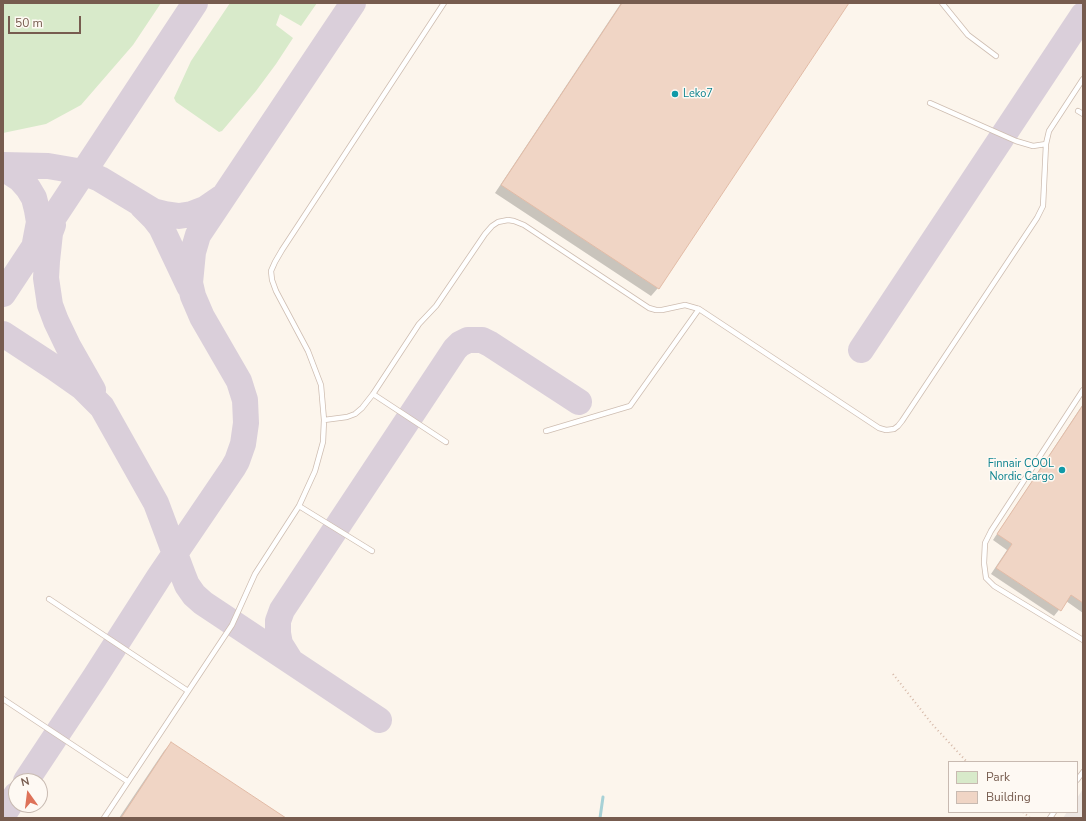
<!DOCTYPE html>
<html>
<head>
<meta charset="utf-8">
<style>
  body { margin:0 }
  #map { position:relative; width:1086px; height:821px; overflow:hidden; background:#fcf5ec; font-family:"Nunito Sans",sans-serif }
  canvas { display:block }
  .frame { position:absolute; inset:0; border:4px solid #775c4f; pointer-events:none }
  .legend { position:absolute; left:948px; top:761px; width:130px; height:52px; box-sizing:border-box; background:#fef9f3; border:1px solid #c8bab1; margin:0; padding:5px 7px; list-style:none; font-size:12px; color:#775c4f }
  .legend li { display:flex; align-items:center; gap:8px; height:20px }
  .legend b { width:20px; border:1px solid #c8bab1 }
  .north { position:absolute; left:8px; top:773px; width:40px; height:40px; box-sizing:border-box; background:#fef9f3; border:1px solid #c8bab1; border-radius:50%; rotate:346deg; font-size:11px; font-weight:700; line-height:16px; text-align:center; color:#775c4f }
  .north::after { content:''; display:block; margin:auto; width:14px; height:18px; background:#de7259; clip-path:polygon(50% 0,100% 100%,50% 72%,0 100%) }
  .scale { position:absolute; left:8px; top:16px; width:73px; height:18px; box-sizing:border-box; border:2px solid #775c4f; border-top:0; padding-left:5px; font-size:12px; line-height:14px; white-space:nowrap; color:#775c4f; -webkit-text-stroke:3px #fef9f3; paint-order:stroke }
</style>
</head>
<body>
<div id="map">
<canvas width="1086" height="821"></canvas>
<div class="frame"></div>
<ul class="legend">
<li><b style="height:11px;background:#d8eaca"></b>Park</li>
<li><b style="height:11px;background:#f0d5c5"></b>Building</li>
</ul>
<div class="north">N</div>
<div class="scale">50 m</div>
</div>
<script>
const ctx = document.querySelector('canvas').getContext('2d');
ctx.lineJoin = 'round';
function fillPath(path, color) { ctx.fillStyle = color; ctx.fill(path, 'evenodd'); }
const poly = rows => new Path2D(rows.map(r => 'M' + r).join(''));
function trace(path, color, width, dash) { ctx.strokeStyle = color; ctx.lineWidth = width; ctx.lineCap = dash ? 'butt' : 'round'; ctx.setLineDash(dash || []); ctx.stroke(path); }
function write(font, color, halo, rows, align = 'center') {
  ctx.font = font + ' "Nunito Sans",sans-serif'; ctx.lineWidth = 3; ctx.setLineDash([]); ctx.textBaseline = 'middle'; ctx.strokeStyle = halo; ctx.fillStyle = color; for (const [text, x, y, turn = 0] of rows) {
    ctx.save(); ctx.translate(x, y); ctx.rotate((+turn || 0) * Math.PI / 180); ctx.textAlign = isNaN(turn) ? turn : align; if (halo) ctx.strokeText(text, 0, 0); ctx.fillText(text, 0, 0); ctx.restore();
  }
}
fillPath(poly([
  [1083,789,1083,818,1063,818,1067,812,1077,812,1077,798]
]), '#eee8e4');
fillPath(poly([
  [3,3,161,3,133,45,81,105,46,124,3,133],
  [230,3,317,3,301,26,280,14,276,25,293,38,276,64,256,91,222,131,219,132,176,102,174,98,191,61]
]), '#d8eaca');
fillPath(poly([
  [621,3,848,3,658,288,651,296,495,193],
  [1083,404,1083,613,1066,601,1054,616,991,574,1007,550,993,540],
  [171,743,285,818,119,818,164,751]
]), '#0003');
trace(poly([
  [600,818,603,797]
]), '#a7d1d6', 3);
trace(poly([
  [3,165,48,166,83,172,100,179,153,211,165,214,179,216,192,214,205,209,221,198],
  [3,168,20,179,28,188,34,198,37,210,39,222,35,243],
  [142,206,154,218,161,227,189,286],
  [53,225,50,233,47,261,46,278,50,305,56,321,68,346,93,390],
  [3,294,195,3],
  [3,334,55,368,82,387,102,407,156,503,183,575,187,585,194,595,203,603,379,720],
  [861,350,1083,15],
  [290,660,280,644,278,633,278,621,282,610,455,349,460,344,468,340,482,340,490,344,579,402],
  [26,781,95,677,159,577,233,468,237,461,243,444,246,423,245,400,239,381,202,317,193,296,190,283,193,252,198,235,353,3],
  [3,815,16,795]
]), '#dacfda', 26);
const building = poly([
  [622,3,849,3,659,289,501,185,622,3],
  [1083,405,1083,603,1071,595,1061,611,996,568,1012,544,997,534,1083,405],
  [171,742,286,818,121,818,171,742]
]);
fillPath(building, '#f0d5c5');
trace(building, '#e2bba6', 1);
const lane = poly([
  [942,3,968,35,996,56],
  [930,103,1016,141,1033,146,1046,144],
  [1078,111,1083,114],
  [1083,390,991,531,985,543,984,563,986,578,994,586,1083,640],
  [373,394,446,442],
  [324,420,347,417,355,414,362,408,373,394,419,324,436,306,485,234,492,226,498,222,508,220,514,221,524,225,649,308,656,310,662,310,685,305,699,309,879,428,886,430,894,429,898,426,902,421,1037,218,1043,206,1046,144,1049,131,1083,79],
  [546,431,630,406,699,309],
  [299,506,372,551],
  [49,599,188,691],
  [3,699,127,781],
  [1077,780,1083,772],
  [104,818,232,625,255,574,299,506,315,471,323,442,324,420,321,385,308,351,276,291,272,280,271,271,275,262,282,250,444,3],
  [1050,818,1054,812]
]);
trace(lane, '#cebdb1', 6);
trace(poly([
  [893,674,932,724,967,762],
  [1023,812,1030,818]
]), '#d5b8a7', 2, [1, 3]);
trace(lane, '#fff', 4.5);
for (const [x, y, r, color] of [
  [675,94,4,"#0f9aa8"],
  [1062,470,4,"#0f9aa8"]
]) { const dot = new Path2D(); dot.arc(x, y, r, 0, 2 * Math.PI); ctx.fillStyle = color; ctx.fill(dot); trace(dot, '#fef9f3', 1.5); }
write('11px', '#0d838f', '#fef9f3', [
  ["Leko7",683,94],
  ["Finnair COOL",1054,464,"right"],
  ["Nordic Cargo",1054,477,"right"]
], 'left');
</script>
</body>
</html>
